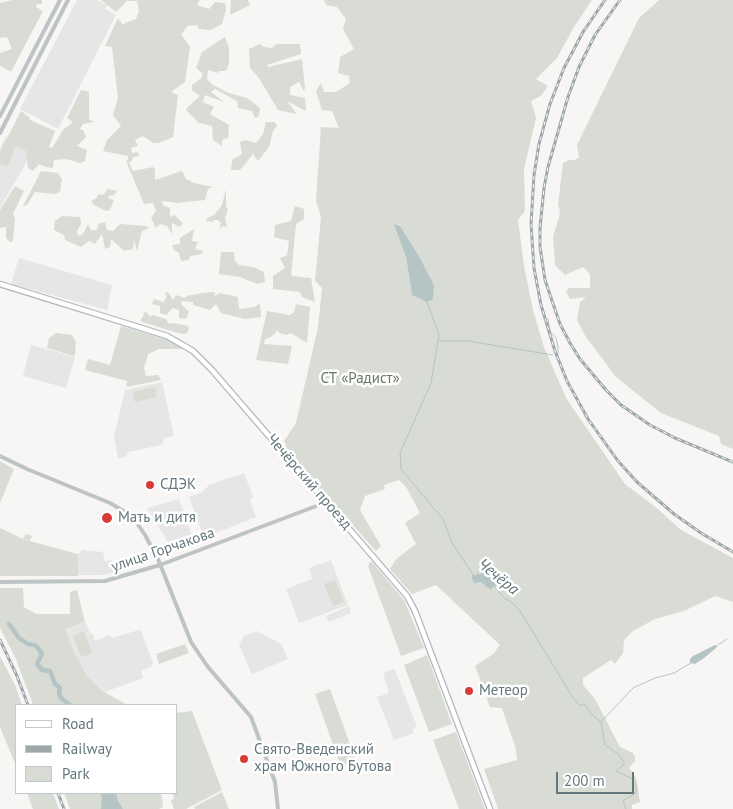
<!DOCTYPE html>
<html>
<head>
<meta charset="utf-8">
<style>
  body { margin:0 }
  #map { position:relative; width:733px; height:809px; overflow:hidden; background:#f7f6f4; font-family:"PT Sans",sans-serif }
  canvas { display:block }
  .legend { position:absolute; left:15px; top:704px; width:162px; height:90px; box-sizing:border-box; background:#fff; border:1px solid #c1c9cb; margin:0; padding:6px 9px; list-style:none; font-size:15px; color:#64777d }
  .legend li { display:flex; align-items:center; gap:10px; height:25px }
  .legend b { width:25px; border:1px solid #c1c9cb }
  .scale { position:absolute; left:556px; top:772px; width:78px; height:22px; box-sizing:border-box; border:2px solid #64777d; border-top:0; padding-left:6px; font-size:15px; line-height:18px; white-space:nowrap; color:#64777d; -webkit-text-stroke:4px #fff; paint-order:stroke }
</style>
</head>
<body>
<div id="map">
<canvas width="733" height="809"></canvas>
<ul class="legend">
<li><b style="height:6px;background:#fff"></b>Road</li>
<li><b style="height:6px;background:#9ea7aa"></b>Railway</li>
<li><b style="height:14px;background:#d8dcd4"></b>Park</li>
</ul>
<div class="scale">200 m</div>
</div>
<script>
const ctx = document.querySelector('canvas').getContext('2d');
ctx.lineJoin = 'round';
function fillPath(path, color) { ctx.fillStyle = color; ctx.fill(path, 'evenodd'); }
const poly = rows => new Path2D(rows.map(r => 'M' + r).join(''));
function trace(path, color, width, dash) { ctx.strokeStyle = color; ctx.lineWidth = width; ctx.lineCap = dash ? 'butt' : 'round'; ctx.setLineDash(dash || []); ctx.stroke(path); }
function write(font, color, halo, rows, align = 'center') {
  ctx.font = font + ' "PT Sans",sans-serif'; ctx.lineWidth = 5; ctx.setLineDash([]); ctx.textBaseline = 'middle'; ctx.strokeStyle = halo; ctx.fillStyle = color; for (const [text, x, y, turn = 0] of rows) {
    ctx.save(); ctx.translate(x, y); ctx.rotate((+turn || 0) * Math.PI / 180); ctx.textAlign = isNaN(turn) ? turn : align; if (halo) ctx.strokeText(text, 0, 0); ctx.fillText(text, 0, 0); ctx.restore();
  }
}
fillPath(poly([
  [77,0,97,0,107,5,105,9,116,15,58,129,20,109],
  [6,136,33,151,0,208,0,150],
  [19,258,112,285,107,310,11,284],
  [31,345,75,357,66,388,23,376],
  [162,382,174,436,165,438,161,445,128,452,126,457,118,458,114,437,125,390],
  [244,473,253,496,250,501,256,517,206,537,202,532,189,497,201,493,209,485],
  [179,499,192,536,169,544,147,508],
  [82,550,103,552,105,561,112,560,116,572,103,575,78,575,78,555],
  [331,560,348,605,299,623,286,589,312,579,309,568],
  [349,606,351,613,329,622,326,616],
  [85,622,90,633,93,634,95,641,110,635,112,638,139,630,141,631,153,663,151,667,141,671,143,678,105,692,87,676,73,650,64,629],
  [257,631,281,644,288,659,252,674,239,645,244,636],
  [393,669,395,670,417,727,413,728,414,733,394,740,377,697,389,693,383,673]
]), '#e5e6e5');
fillPath(poly([
  [12,0,42,0,42,4,37,4,36,7,43,11,11,72,0,66,0,53,12,49,7,37,0,38,0,3],
  [101,0,200,0,197,5,209,9,215,2,225,3,226,10,222,24,210,30,199,29,197,25,188,26,181,34,190,47,185,82,171,92,178,95,173,137,159,143,153,143,143,136,135,140,138,146,131,148,132,153,138,152,139,156,133,157,132,160,129,163,133,171,153,167,155,169,155,180,182,171,186,179,194,183,213,187,208,189,205,200,177,203,162,201,164,206,170,208,170,217,175,215,183,224,179,227,172,223,172,234,167,226,160,224,156,228,151,218,156,211,153,203,144,204,126,161,128,160,128,156,103,151,107,140,121,126,113,115,118,98,112,47,105,46,118,18,123,25,125,23,136,19,139,11,137,1,127,1,116,12],
  [231,0,248,0,250,5,230,15],
  [324,0,592,0,574,27,557,58,536,79,548,86,541,96,531,101,536,118,524,169,525,211,518,220,524,266,533,310,544,347,566,398,625,484,658,509,681,530,733,558,733,602,715,596,684,611,655,619,633,631,624,640,623,653,615,664,611,660,583,678,583,685,595,699,620,747,633,753,635,757,635,761,629,768,636,778,640,802,632,805,632,809,498,809,484,769,517,760,516,749,502,708,490,707,475,666,493,654,500,645,436,585,412,594,390,569,396,559,416,544,405,523,420,513,406,487,399,480,384,485,385,489,365,496,360,510,381,546,376,551,284,448,286,445,284,441,296,423,318,327,322,288,315,281,321,217,316,201,321,127,339,128,332,111,322,110,316,91,321,83,324,92,336,92,350,83,349,76,338,73,340,57,354,49,343,29,346,19,337,7,326,5],
  [395,224,400,226,419,256,434,285,412,295,406,257],
  [659,0,733,0,733,449,721,444,719,436,661,413,616,377,586,337,577,320,580,302,586,297,570,299,566,292,569,288,590,288,590,274,583,267,565,275,555,265,553,237,559,217,560,210,558,205,563,163,569,160,575,160,579,157,577,145,639,18],
  [225,37,229,48,229,64,226,71,219,71,218,73,208,70,207,79,213,85,229,93,247,98,260,108,259,116,255,118,252,111,238,108,237,101,215,89,211,92,224,102,205,95,203,102,214,107,210,114,229,125,228,138,222,140,222,146,213,140,212,126,199,123,186,110,188,107,200,96,192,90,192,85,201,78,203,74,196,68,202,52],
  [260,44,264,47,272,48,277,44,300,44,301,54,267,65,268,67,302,59,305,88,304,91,299,82,290,87,290,95,305,98,306,111,287,101,297,114,278,110,259,78,250,68,249,49],
  [81,90,87,91,89,92,89,119,94,122,83,124,80,129,83,130,86,137,77,146,87,150,85,161,80,163,66,159,54,160,53,168,46,167,39,164,33,171,28,168,26,151,16,145,8,166,0,164,0,152,21,111,29,117,30,120,55,131,49,147,52,148,63,130,73,122,67,118],
  [266,122,275,122,277,126,273,131,269,147,258,161,253,154,240,170,231,170,232,160,242,154,240,142,245,140,256,143,263,134],
  [41,171,58,173,62,179,60,192,55,194,35,192,27,205,23,206],
  [15,186,24,191,13,214,15,219,13,241,10,242,6,238,6,227,0,228,0,210],
  [107,189,117,191,114,195,109,196,108,198,114,200,110,210,106,211,94,205,91,201,97,198,98,194,104,195],
  [226,189,226,206,228,210,225,218,227,227,222,226,219,231,221,223,218,220,214,220,213,222,206,221,207,218,214,215,222,205],
  [295,206,304,209,304,219,296,224,291,276,311,278,315,302,302,297,300,292,273,289,273,276,285,268,280,258,287,255,289,241,274,237,275,225,291,221],
  [62,216,80,217,81,224,77,231,78,236,83,234,88,224,91,230,97,230,98,224,105,222,107,230,113,231,120,224,146,226,149,228,142,231,137,251,134,240,133,249,124,251,111,239,110,247,105,249,102,234,95,244,89,241,81,247,65,240,64,235,54,230,55,221],
  [194,229,192,241,198,242,195,249,203,251,202,254,190,256,189,260,181,261,179,253,174,250,172,245,180,244,180,238],
  [221,252,234,252,235,261,239,265,253,267,264,272,265,282,257,284,240,277,219,274],
  [168,292,173,300,176,295,185,298,187,296,202,293,215,292,214,296,220,293,238,297,239,309,255,307,260,303,261,317,245,319,221,313,216,304,210,310,193,305,193,302,182,301,181,304,189,312,186,319,179,318,179,310,172,308,167,315,160,313,160,306,152,304,154,299,166,303,164,301,167,297,165,293],
  [296,304,310,307,307,343,291,333,287,335,279,333,278,330,271,337,265,339,264,344,292,346,288,364,256,360,267,311,290,315,294,312],
  [144,312,148,313,148,315,151,316,152,315,166,319,169,324,174,323,188,326,189,329,186,334,178,333,142,322,140,320,143,317],
  [121,326,168,340,183,349,159,349,148,354,144,368,146,376,158,375,161,380,126,387,127,381,85,370,88,359,110,365],
  [56,333,72,335,76,342,75,355,73,356,47,348,49,338],
  [155,387,157,397,135,402,133,392],
  [0,461,14,469,0,503],
  [0,528,23,539,26,534,32,536,30,541,25,539,26,540,78,554,78,576,0,576],
  [370,562,372,562,404,600,424,648,401,656,368,566],
  [335,580,344,602,333,606,324,584],
  [0,588,23,588,24,607,36,614,70,614,70,592,77,590,85,622,65,629,73,650,87,676,103,691,127,705,33,705,16,659,0,628],
  [84,631,92,653,81,657,73,636],
  [185,644,189,653,159,664,156,654],
  [427,655,452,724,429,732,404,665],
  [0,656,15,685,22,705,16,705,16,766,0,727],
  [330,689,356,761,341,767,315,694],
  [192,711,222,790,186,809,174,809,171,801,174,798,172,793,176,793,176,713],
  [456,732,485,809,459,809,433,740],
  [222,792,229,809,195,809,194,807],
  [27,793,53,793,59,809,33,809],
  [64,793,161,793,163,807,159,809,70,809]
]), '#d8dcd4');
fillPath(poly([
  [394,224,400,226,419,256,434,285,433,299,427,302,412,295,406,257],
  [488,569,487,574,495,575,500,580,498,583,498,585,493,587,491,590,481,582,474,583,472,578,472,575,476,575,479,571,478,574,480,574],
  [715,645,718,646,716,648,704,658,695,664,690,663,690,659,693,656],
  [100,793,116,793,118,801,123,809,101,809,102,797]
]), '#b5c4c5');
trace(poly([
  [427,302,439,334,431,383,400,453,401,469,443,519,452,543,474,576],
  [548,319,550,331,556,338,558,347,558,354],
  [438,341,468,341,553,355],
  [495,587,503,597,514,604,520,611,574,699,579,705,585,705,591,714,601,722,605,745,619,755,624,762,624,765,616,771,631,778,636,783,636,793,623,801,626,809],
  [718,645,727,639],
  [601,722,633,688,655,678,674,673,691,663]
]), '#b5c4c5', 1);
trace(poly([
  [9,624,19,638,28,644,35,645,38,648,42,654,37,664,42,670,50,671,55,684,60,688,59,694,61,698,70,705]
]), '#b5c4c5', 4.5);
const secondary = poly([
  [0,284,167,336,193,351,212,370,407,596,415,611,490,809]
]);
trace(secondary, '#b1b8bb', 7);
trace(poly([
  [0,116,60,0],
  [0,133,68,0],
  [0,456,27,469,110,503,127,513,137,523,145,535,158,559,191,642,208,667,251,717,275,782,278,809],
  [0,582,105,581,160,565,327,502]
]), '#bec4c6', 4);
trace(secondary, '#fff', 4.5);
const rail = poly([
  [605,0,583,32,564,68,550,104,539,144,534,175,531,224,534,268,541,305,555,351,567,381,588,419,618,461,637,482,674,514,701,533,733,552],
  [620,0,595,35,579,67,568,97,548,167,544,188,540,228,540,247,545,280,560,324,570,343,580,359,606,390,621,405,650,425,675,438,733,462],
  [0,640,17,676,28,705],
  [58,793,64,809]
]);
trace(rail, '#9ea7aa', 3);
trace(rail, '#fff', 1, [4]);
for (const [x, y, r, color] of [
  [150,485,5,"#d73b35"],
  [107,518,6,"#d73b35"],
  [469,691,5,"#d73b35"],
  [244,759,5,"#d73b35"]
]) { const dot = new Path2D(); dot.arc(x, y, r, 0, 2 * Math.PI); ctx.fillStyle = color; ctx.fill(dot); trace(dot, '#fff', 2); }
write('15px', '#697662', '#fff', [
  ["СТ «Радист»",360,379]
]);
write('15px', '#64777d', '#fff', [
  ["Чечёрский проезд",309,482,49],
  ["улица Горчакова",163,550,-19]
]);
write('15px', '#64777d', '#fff', [
  ["СДЭК",160,485],
  ["Мать и дитя",118,518],
  ["Метеор",479,691],
  ["Свято-Введенский",254,750],
  ["храм Южного Бутова",254,767]
], 'left');
write('italic 16px', '#5f7678', '#fff', [
  ["Чечёра",498,577,39]
]);
</script>
</body>
</html>
